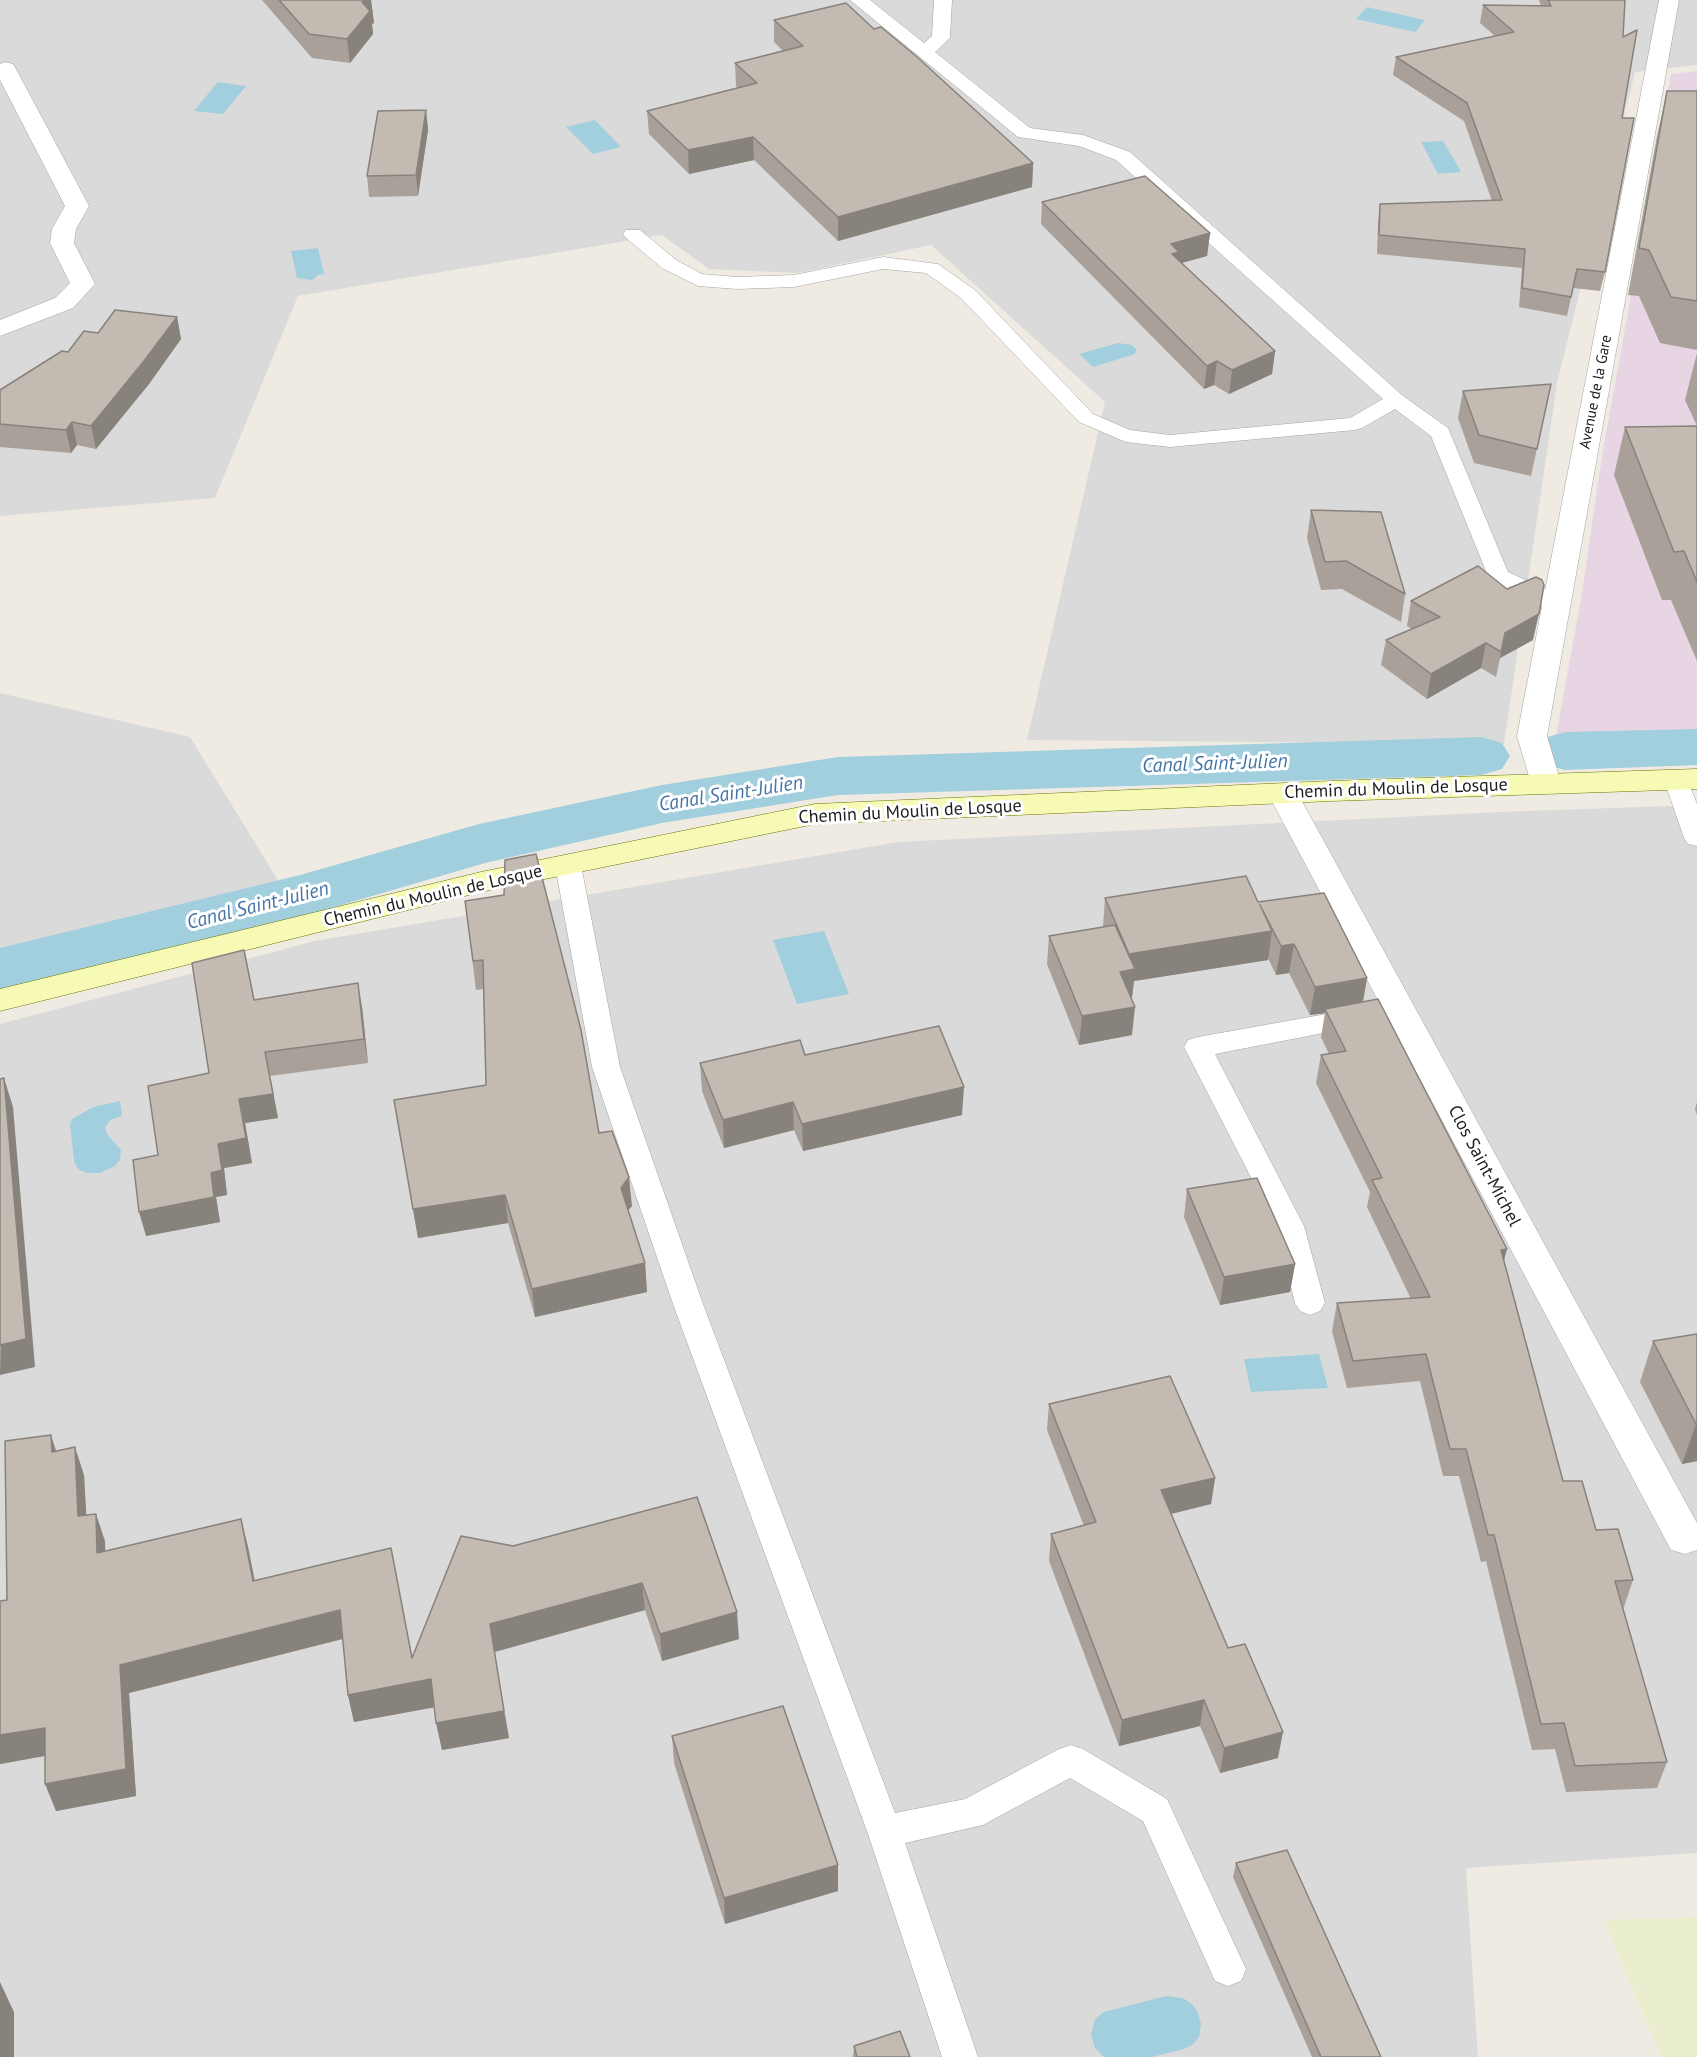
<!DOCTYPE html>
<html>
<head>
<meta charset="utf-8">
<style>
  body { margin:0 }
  canvas { display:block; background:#efebe3 }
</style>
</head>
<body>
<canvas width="1697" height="2057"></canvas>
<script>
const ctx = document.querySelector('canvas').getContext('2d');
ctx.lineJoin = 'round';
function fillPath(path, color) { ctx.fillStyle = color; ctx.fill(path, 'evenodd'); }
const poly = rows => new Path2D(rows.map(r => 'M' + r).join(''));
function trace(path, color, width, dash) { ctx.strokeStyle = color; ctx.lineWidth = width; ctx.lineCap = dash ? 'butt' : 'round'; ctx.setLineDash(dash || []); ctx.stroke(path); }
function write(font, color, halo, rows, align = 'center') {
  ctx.font = font + ' "PT Sans",sans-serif'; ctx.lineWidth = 6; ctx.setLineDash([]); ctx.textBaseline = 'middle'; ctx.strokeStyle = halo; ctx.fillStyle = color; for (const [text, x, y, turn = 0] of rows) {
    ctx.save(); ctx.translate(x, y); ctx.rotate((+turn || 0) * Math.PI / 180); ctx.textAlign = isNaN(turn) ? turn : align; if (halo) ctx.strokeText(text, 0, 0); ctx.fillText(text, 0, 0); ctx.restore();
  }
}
fillPath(poly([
  [0,0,1697,0,1697,65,1635,72,1557,383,1504,744,1027,740,1105,402,931,245,798,273,709,269,662,235,298,296,215,498,0,516],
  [0,693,190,737,281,885,0,951],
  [1697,805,1697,1853,1466,1868,1478,2057,0,2057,0,1024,315,941,898,842,1499,812]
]), '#dbdada');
fillPath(poly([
  [1697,71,1697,732,1556,737,1582,593,1602,456,1671,74]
]), '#e8d5e4');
fillPath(poly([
  [1697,1917,1697,2057,1661,2057,1604,1920]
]), '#ebeece');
fillPath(poly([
  [1367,7,1425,20,1415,32,1356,19],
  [218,82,246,86,223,114,194,111],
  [595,120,621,147,593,154,566,127],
  [1443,141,1461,172,1438,174,1421,142],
  [318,248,324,274,318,275,312,280,297,278,291,251],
  [1118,343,1132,345,1136,349,1135,354,1093,367,1079,354],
  [824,931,849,994,797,1004,773,940],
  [120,1101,122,1116,110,1120,105,1128,107,1134,121,1150,120,1160,115,1166,100,1173,87,1173,78,1169,74,1161,70,1125,72,1119,93,1107],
  [1319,1354,1328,1388,1251,1392,1244,1359],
  [1166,1996,1183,1998,1192,2004,1198,2013,1201,2024,1199,2037,1192,2045,1184,2049,1152,2057,1104,2057,1095,2048,1091,2035,1095,2019,1104,2012]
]), '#a2cfdd');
fillPath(poly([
  [1697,729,1697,765,1565,770,1544,764,1536,751,1544,738,1565,732,1697,729],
  [1481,737,1502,743,1510,756,1502,769,1481,775,838,795,662,823,485,863,304,916,0,992,0,948,300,875,479,824,662,785,838,757,1481,737]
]), '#a2cfdd');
const lane = poly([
  [850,0,870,0,924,43,932,36,934,0,952,0,950,38,935,52,1030,128,1083,135,1130,152,1403,396,1448,428,1508,572,1564,598,1567,603,1564,608,1556,610,1548,608,1490,581,1431,436,1395,409,1362,428,1355,430,1170,447,1126,442,1079,422,961,298,926,273,883,269,794,287,737,289,698,286,662,268,626,238,623,234,626,230,640,230,676,260,702,274,737,277,794,275,883,257,938,264,975,290,1093,414,1130,430,1170,435,1350,418,1383,399,1116,160,1079,146,1018,137,850,0],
  [1676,772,1685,774,1697,804,1697,846,1688,844,1684,838,1664,780,1667,774,1676,772],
  [568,857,577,859,581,865,620,1067,703,1304,895,1813,965,1799,1059,1749,1071,1745,1083,1749,1167,1799,1246,1969,1241,1981,1228,1986,1215,1981,1143,1821,1070,1778,983,1825,905,1843,978,2057,942,2057,867,1831,673,1304,592,1067,555,865,559,859,568,857],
  [1360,1008,1370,1010,1373,1017,1370,1024,1215,1054,1304,1226,1325,1303,1320,1311,1310,1315,1300,1311,1295,1303,1276,1226,1184,1047,1188,1040,1198,1037,1360,1008]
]);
const street = poly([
  [1659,0,1679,0,1547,736,1561,783,1557,790,1546,793,1535,790,1531,783,1517,736,1659,0],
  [5,62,13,64,16,69,89,206,76,229,74,243,95,284,73,308,0,336,0,320,55,298,70,283,50,243,52,229,65,206,0,80,0,64,5,62],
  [1283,784,1294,787,1298,794,1697,1523,1697,1550,1685,1554,1671,1550,1268,794,1272,787,1283,784]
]);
const secondary = poly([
  [1697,769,1697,789,1331,801,815,824,481,892,0,1011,0,989,481,872,815,804,1331,781,1697,769]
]);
trace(lane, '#a4a4a4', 1);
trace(street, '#a4a4a4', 1);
trace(secondary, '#687603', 1);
fillPath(lane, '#fff');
fillPath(street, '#fff');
fillPath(secondary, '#f6fab5');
fillPath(poly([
  [262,0,371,0,374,23,372,24,373,34,350,63,312,58],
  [1539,0,1625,0,1623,37,1622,118,1605,272,1600,291,1573,288,1567,316,1519,307,1522,268,1377,254,1378,223,1380,204,1492,201,1464,121,1393,75,1396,57,1495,36,1480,23,1483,5,1541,6],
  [774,20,874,29,1033,163,1032,187,838,241,754,160,689,174,649,134,647,111,738,88,736,86,735,63,783,51,774,42],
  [1667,91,1697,91,1697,350,1660,343,1639,296,1628,295,1657,136],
  [426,110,428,130,418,196,369,197,367,176],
  [1042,202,1210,233,1207,256,1181,263,1275,351,1272,374,1229,394,1214,385,1204,389,1041,224],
  [177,317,181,339,149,384,96,449,77,445,71,453,0,447,0,390,68,352,98,333],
  [1697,353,1697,661,1671,600,1662,600,1614,475,1625,427,1697,426,1685,400],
  [1551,384,1531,476,1474,463,1458,418,1463,391],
  [1311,510,1405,594,1401,622,1342,589,1321,590,1307,538],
  [1411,601,1533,640,1500,658,1496,677,1481,668,1427,699,1381,665,1386,640,1412,629,1407,626],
  [1105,898,1258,902,1367,978,1363,1002,1504,1261,1563,1481,1596,1530,1633,1580,1624,1607,1622,1607,1667,1762,1657,1788,1566,1792,1555,1749,1532,1750,1486,1561,1481,1562,1459,1476,1443,1476,1420,1381,1347,1388,1332,1331,1337,1303,1411,1299,1367,1207,1370,1192,1316,1083,1321,1055,1329,1054,1321,1037,1325,1013,1310,1015,1289,973,1276,975,1268,958,1268,960,1134,981,1132,997,1131,998,1132,1035,1079,1045,1047,964,1049,936,1103,927],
  [465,901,599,1133,632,1206,628,1210,645,1263,647,1292,535,1317,508,1223,418,1238,394,1100,486,1085,483,989,476,990],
  [254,1000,362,1007,368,1063,270,1076,278,1118,245,1123,252,1163,224,1168,227,1195,216,1197,220,1222,146,1236,158,1155],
  [805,1055,962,1115,803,1151,794,1130,724,1148,702,1091,700,1063],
  [1697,1102,1697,1115,1695,1109],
  [1187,1189,1295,1264,1290,1292,1220,1305,1184,1217],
  [1697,1334,1697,1461,1682,1464,1640,1382,1653,1341],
  [1049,1404,1215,1478,1211,1504,1171,1514,1228,1648,1278,1758,1220,1773,1200,1726,1119,1746,1049,1561,1051,1534,1084,1526,1047,1430],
  [56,1451,84,1475,86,1515,105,1541,105,1551,241,1519,248,1547,255,1581,412,1658,513,1546,697,1497,739,1639,662,1661,645,1610,495,1652,509,1738,442,1750,434,1707,354,1722,348,1695,343,1639,129,1693,136,1796,56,1811,45,1756,0,1764,7,1600],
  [672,1736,838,1865,838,1891,725,1924,674,1763],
  [1236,1863,1381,2057,1312,2057,1233,1877],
  [854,2046,910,2057,853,2057]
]), '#a8a099');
fillPath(poly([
  [369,0,371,0,374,23,372,24,373,34,350,63,347,39,362,2],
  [426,110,428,130,418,196,416,175],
  [753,137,754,160,689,174,688,150],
  [1033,163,1032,187,838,241,838,217],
  [1210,233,1207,256,1178,264,1169,277,1171,244],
  [177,317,181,339,149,384,96,449,91,426],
  [1275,351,1272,374,1229,394,1232,370],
  [1217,361,1214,385,1204,389,1207,366],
  [72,422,77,445,71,453,66,430],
  [1539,614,1533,640,1500,658,1496,677,1505,633],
  [1486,643,1481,668,1427,699,1431,674],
  [1272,931,1268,960,1134,981,1132,997,1117,1000,1120,972,1129,954],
  [1294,944,1289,973,1276,975,1281,946],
  [1367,978,1362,1006,1325,1009,1325,1013,1310,1015,1315,987],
  [358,983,362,1007,368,1063,364,1039],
  [1135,1007,1132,1035,1079,1045,1082,1016],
  [265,1052,278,1118,245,1123,252,1163,224,1168,227,1195,216,1197,220,1222,146,1236,139,1212,211,1173,218,1144,239,1099],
  [4,1078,13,1107,35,1367,0,1375],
  [964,1087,962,1115,803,1151,802,1124],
  [793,1102,794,1130,724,1148,723,1120],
  [629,1177,632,1206,623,1216,621,1188],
  [505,1195,508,1223,418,1238,413,1209],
  [1507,1249,1500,1276,1501,1250],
  [645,1263,647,1292,535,1317,532,1289],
  [1295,1264,1290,1292,1220,1305,1224,1277],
  [1696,1424,1697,1424,1697,1461,1682,1464],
  [51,1435,60,1463,52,1452],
  [75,1447,84,1475,88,1544,78,1516],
  [1215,1478,1211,1504,1158,1517,1161,1490],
  [96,1514,105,1541,106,1581,97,1553],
  [241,1519,248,1547,260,1609,253,1581],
  [642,1583,645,1610,494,1652,490,1624],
  [340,1610,346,1638,129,1693,136,1796,56,1811,45,1784,120,1665],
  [737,1612,739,1639,662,1661,660,1634],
  [431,1679,436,1707,354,1722,348,1695],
  [1204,1700,1200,1726,1119,1746,1122,1720],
  [504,1711,509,1738,442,1750,436,1723],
  [45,1728,55,1754,0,1764,0,1735],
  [1283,1732,1278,1758,1220,1773,1224,1748],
  [838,1865,838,1891,725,1924,724,1898],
  [0,1982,14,2012,14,2057,0,2057]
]), '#88827d');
const building = poly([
  [279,0,369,0,362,2,370,11,347,39,309,34,279,0],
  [1548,0,1625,0,1623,37,1637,30,1622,118,1634,118,1605,272,1577,269,1571,297,1522,288,1525,249,1379,235,1380,204,1502,200,1467,103,1396,57,1514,32,1483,5,1551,6,1548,0],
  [846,3,874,29,881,27,916,56,1033,163,838,217,753,137,688,150,647,111,757,83,735,63,803,46,774,20,846,3],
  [1667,91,1697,91,1697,301,1671,297,1649,250,1639,248,1667,91],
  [426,110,416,175,367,176,378,111,426,110],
  [1145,176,1210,233,1171,244,1179,252,1172,254,1275,351,1232,370,1217,361,1207,366,1042,202,1145,176],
  [115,310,177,317,144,361,91,426,72,422,66,430,0,424,0,390,62,351,68,352,84,331,98,333,115,310],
  [1551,384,1537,449,1479,435,1463,391,1551,384],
  [1697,426,1697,582,1684,551,1674,552,1625,427,1697,426],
  [1311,510,1381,512,1405,594,1346,561,1325,562,1311,510],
  [1478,566,1507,589,1536,577,1542,580,1544,585,1539,614,1505,633,1501,652,1486,643,1431,674,1386,640,1440,617,1411,601,1478,566],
  [536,854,581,1030,599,1133,612,1131,629,1177,621,1188,645,1263,532,1289,505,1195,413,1209,394,1100,486,1085,483,960,473,961,465,901,504,895,505,860,536,854],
  [1246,876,1258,902,1324,893,1367,978,1315,987,1294,944,1281,946,1260,905,1272,931,1129,954,1105,898,1246,876],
  [1115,925,1135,969,1120,972,1135,1007,1082,1016,1049,936,1115,925],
  [244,950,254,1000,358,983,364,1039,265,1052,273,1094,239,1099,246,1138,218,1144,222,1170,211,1173,214,1197,139,1212,133,1160,158,1155,148,1086,209,1073,192,963,244,950],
  [1378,999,1507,1249,1501,1250,1563,1481,1582,1481,1596,1530,1618,1529,1633,1580,1615,1581,1667,1762,1575,1766,1564,1723,1541,1724,1494,1535,1488,1535,1466,1449,1450,1449,1426,1354,1353,1361,1337,1303,1430,1297,1372,1180,1382,1178,1321,1055,1346,1051,1325,1009,1378,999],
  [939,1026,964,1087,802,1124,793,1102,723,1120,700,1063,800,1040,805,1055,939,1026],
  [4,1078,26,1339,0,1345,0,1079,4,1078],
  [1257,1178,1295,1264,1224,1277,1187,1189,1257,1178],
  [1697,1334,1697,1424,1696,1424,1653,1341,1697,1334],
  [1170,1376,1215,1478,1161,1490,1228,1648,1245,1644,1283,1732,1224,1748,1204,1700,1122,1720,1051,1534,1096,1522,1049,1404,1170,1376],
  [51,1435,52,1452,75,1447,78,1516,96,1514,97,1553,241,1519,253,1581,391,1548,412,1658,461,1536,513,1546,697,1497,737,1612,660,1634,642,1583,490,1624,504,1711,436,1723,431,1679,348,1695,340,1610,120,1665,126,1769,45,1784,45,1728,0,1735,0,1601,7,1600,5,1441,51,1435],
  [783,1706,838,1865,724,1898,672,1736,783,1706],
  [1287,1850,1381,2057,1321,2057,1236,1863,1287,1850],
  [900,2031,910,2057,857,2057,854,2046,900,2031]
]);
fillPath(building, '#c3bab2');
trace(building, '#88827d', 1.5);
write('15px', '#1d1d1d', '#fff', [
  ["Avenue de la Gare",1596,392,-79]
]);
write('18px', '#1d1d1d', '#fff', [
  ["Chemin du Moulin de Losque",1396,789,-2],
  ["Chemin du Moulin de Losque",910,812,-3],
  ["Chemin du Moulin de Losque",433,896,-13],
  ["Clos Saint-Michel",1484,1166,62]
]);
write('italic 20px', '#4575a7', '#fff', [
  ["Canal Saint-Julien",1215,764,-2],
  ["Canal Saint-Julien",731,794,-9],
  ["Canal Saint-Julien",258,906,-14]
]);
</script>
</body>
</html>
